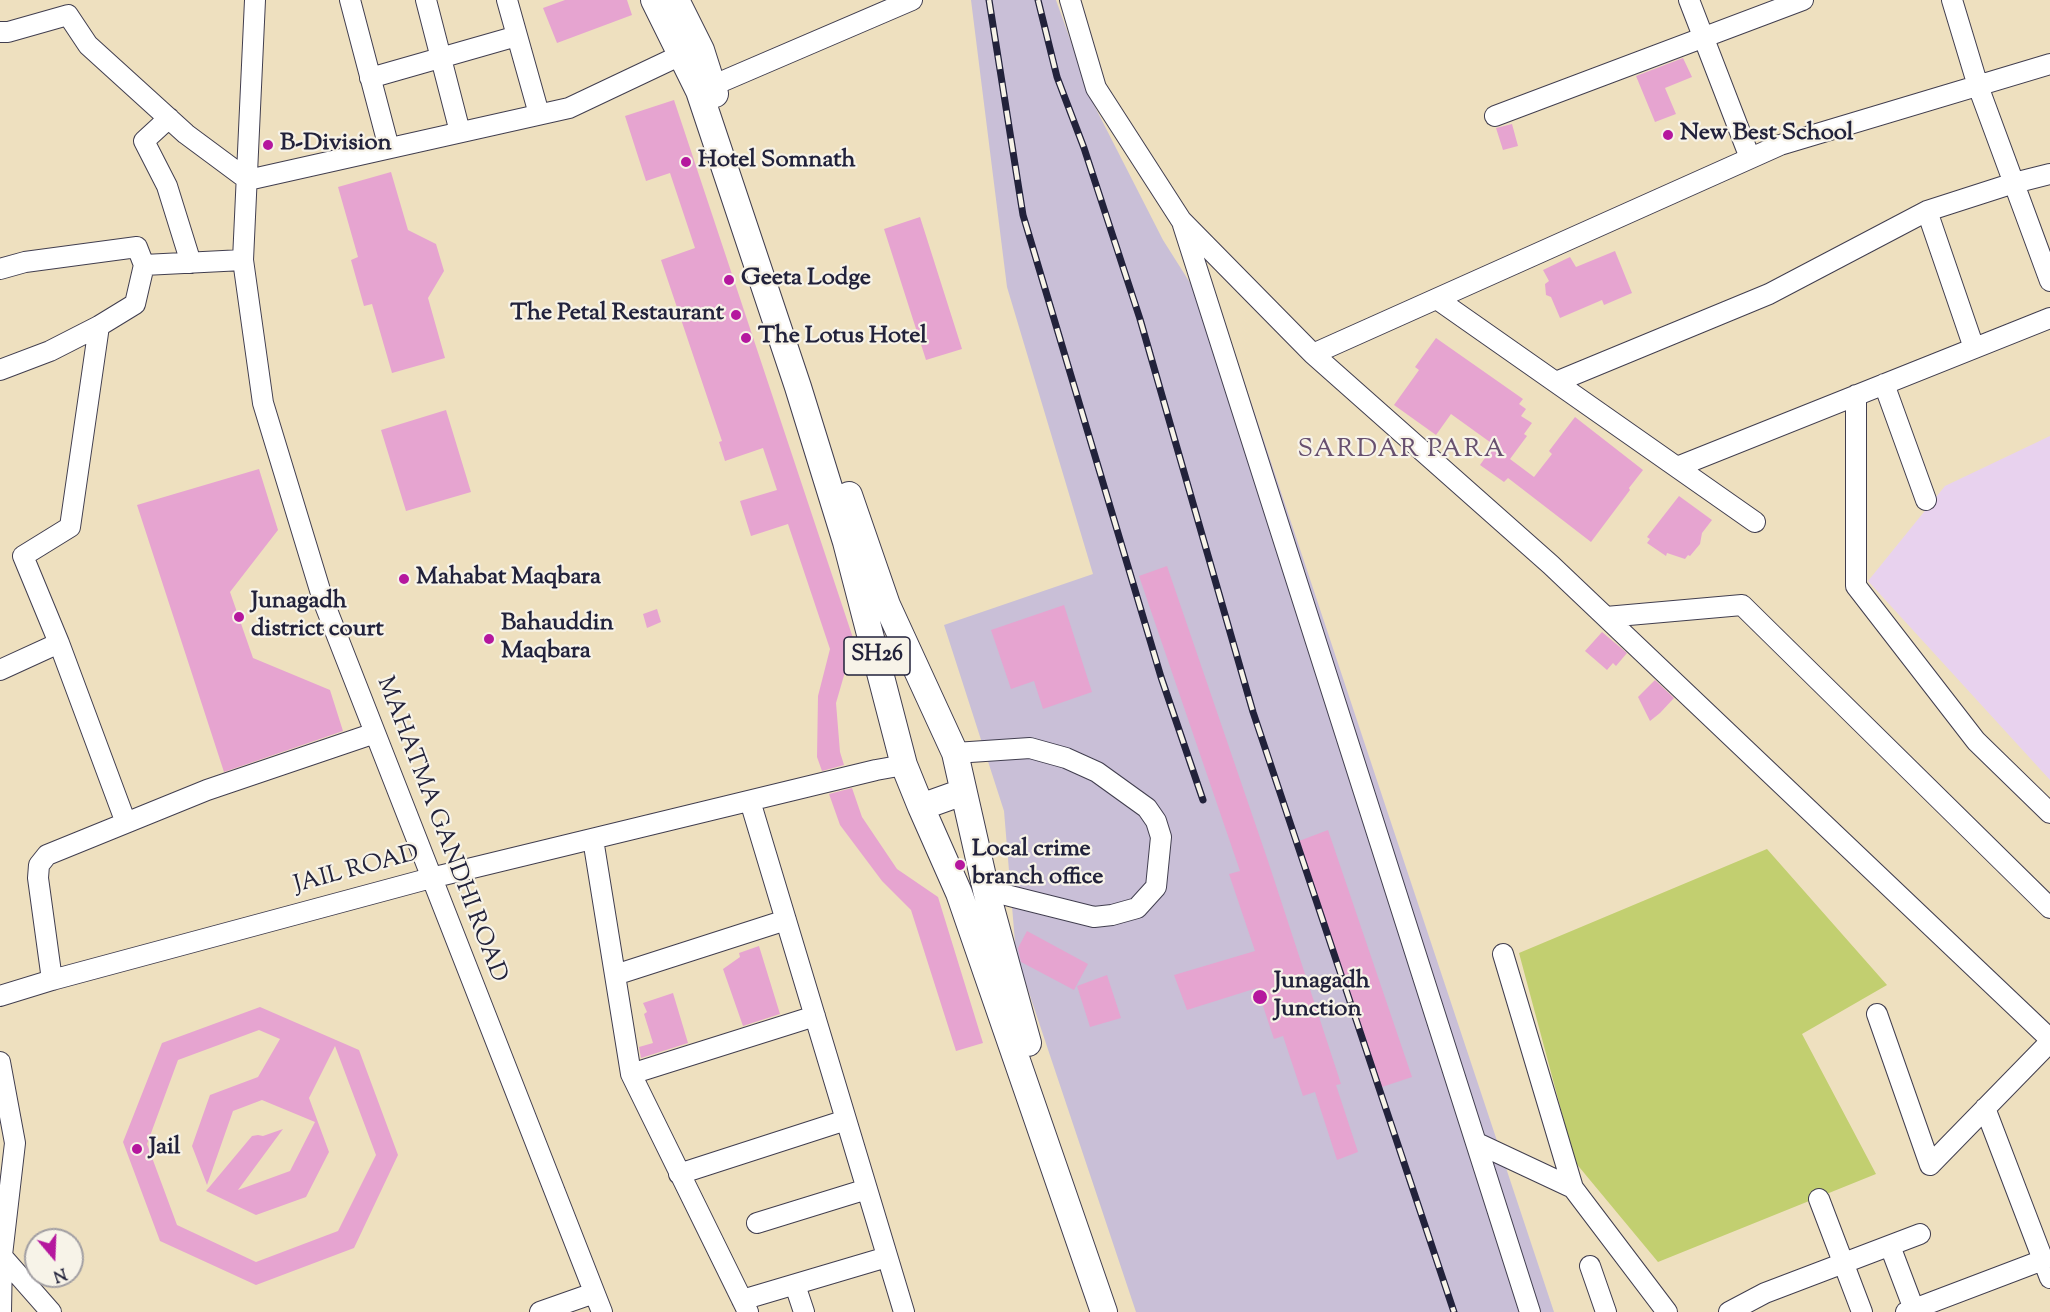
<!DOCTYPE html>
<html>
<head>
<meta charset="utf-8">
<style>
  body { margin:0 }
  #map { position:relative; width:2050px; height:1312px; overflow:hidden; background:#eee0bf; font-family:"Sorts Mill Goudy",serif }
  canvas { display:block }
  .north { position:absolute; left:24px; top:1228px; width:60px; height:60px; box-sizing:border-box; background:#f7f3e8; border:2px solid #a29fa3; border-radius:50%; rotate:161deg; font-size:16px; font-weight:700; line-height:24px; text-align:center; color:#22223b }
  .north::after { content:''; display:block; margin:auto; width:21px; height:27px; background:#b5179e; clip-path:polygon(50% 0,100% 100%,50% 72%,0 100%) }
</style>
</head>
<body>
<div id="map">
<canvas width="2050" height="1312"></canvas>
<div class="north">N</div>
</div>
<script>
const ctx = document.querySelector('canvas').getContext('2d');
ctx.lineJoin = 'round';
function fillPath(path, color) { ctx.fillStyle = color; ctx.fill(path, 'evenodd'); }
const poly = rows => new Path2D(rows.map(r => 'M' + r).join(''));
function trace(path, color, width, dash) { ctx.strokeStyle = color; ctx.lineWidth = width; ctx.lineCap = dash ? 'butt' : 'round'; ctx.setLineDash(dash || []); ctx.stroke(path); }
function write(font, color, halo, rows, align = 'center') {
  ctx.font = font + ' "Sorts Mill Goudy",serif'; ctx.lineWidth = 4.5; ctx.setLineDash([]); ctx.textBaseline = 'middle'; ctx.strokeStyle = halo; ctx.fillStyle = color; for (const [text, x, y, turn = 0] of rows) {
    ctx.save(); ctx.translate(x, y); ctx.rotate((+turn || 0) * Math.PI / 180); ctx.textAlign = isNaN(turn) ? turn : align; if (halo) ctx.strokeText(text, 0, 0); ctx.fillText(text, 0, 0); ctx.restore();
  }
}
fillPath(poly([
  [2050,436,2050,780,1868,581,1945,486]
]), '#e8d2ee');
fillPath(poly([
  [971,0,1056,0,1093,103,1163,240,1235,354,1554,1312,1136,1312,1016,954,1004,811,944,625,1093,574,1007,287]
]), '#c9bfd7');
fillPath(poly([
  [1767,849,1887,985,1802,1034,1876,1174,1658,1262,1575,1162,1519,953]
]), '#c2cf70');
fillPath(poly([
  [565,0,627,0,632,15,557,43,543,8],
  [1683,58,1692,77,1665,88,1676,114,1655,122,1636,76],
  [674,100,854,641,836,703,840,752,844,765,822,771,817,757,818,696,830,649,788,524,751,536,740,501,777,490,763,448,725,461,719,442,722,441,661,260,695,248,670,173,646,181,625,116],
  [1512,124,1518,146,1503,150,1496,128],
  [391,172,408,230,436,244,444,271,428,298,445,358,392,373,372,304,364,306,351,260,358,257,338,187],
  [920,217,962,349,926,360,884,229],
  [1615,251,1632,293,1604,305,1602,300,1560,318,1551,297,1546,295,1545,284,1549,281,1543,270,1570,257,1576,267],
  [1436,338,1523,399,1519,404,1526,409,1521,416,1532,423,1524,434,1527,436,1510,459,1534,477,1552,454,1549,451,1575,417,1643,470,1629,488,1630,490,1591,542,1508,478,1504,482,1480,465,1494,445,1451,414,1436,435,1394,405,1419,370,1415,367],
  [446,410,471,492,406,511,381,430],
  [259,469,278,530,230,592,253,658,330,690,343,731,224,772,137,505],
  [1679,496,1712,520,1702,533,1700,544,1690,556,1688,555,1685,559,1667,553,1666,556,1647,543,1650,539,1647,537],
  [1167,566,1268,861,1341,1084,1336,1085,1358,1152,1337,1160,1315,1092,1303,1096,1283,1036,1274,1039,1257,988,1187,1010,1174,975,1255,951,1229,874,1240,871,1139,576],
  [1064,605,1092,692,1043,709,1034,681,1011,689,991,630],
  [657,609,661,622,647,628,643,614],
  [1602,632,1627,653,1616,666,1613,663,1607,670,1585,651],
  [1655,680,1674,698,1660,713,1650,721,1638,697],
  [852,788,862,817,897,869,938,897,983,1043,956,1051,911,910,882,881,840,825,829,794],
  [1328,830,1412,1077,1382,1087,1299,841],
  [1027,931,1088,964,1074,990,1021,962,1018,948],
  [759,946,780,1014,743,1026,723,969,740,957,739,953],
  [1107,975,1121,1018,1090,1027,1077,986],
  [673,993,688,1043,641,1058,639,1047,653,1043,644,1014,647,1012,643,1003],
  [260,1007,359,1050,398,1155,354,1248,256,1285,160,1241,123,1142,162,1043],
  [259,1030,280,1039,258,1077,210,1095,192,1146,207,1185,233,1111,262,1100,315,1122,290,1171,238,1190,283,1129,263,1136,258,1135,252,1136,206,1191,256,1215,306,1197,329,1152,309,1098,335,1046,376,1155,338,1231,256,1262,177,1225,147,1144,178,1060]
]), '#e6a4d0');
const minor = poly([
  [255,0,243,260,263,403,323,600,602,1312],
  [350,0,389,148],
  [426,0,460,132],
  [507,0,539,114],
  [1070,0,1096,88,1181,220,1313,354,1551,565,2050,1039],
  [1689,0,1750,158],
  [1952,0,1978,86,2050,281],
  [0,32,8,32,68,15,88,45,186,134,248,180,569,108,681,55],
  [370,78,517,36],
  [700,91,912,0],
  [1495,116,1803,0],
  [169,118,144,141,167,186,191,263],
  [1927,211,1974,348],
  [1183,225,1530,1312],
  [0,269,25,262,137,247,144,265,243,260],
  [1437,299,1755,522],
  [99,326,70,527,23,556,59,643,126,823],
  [1313,354,1780,145,2050,64],
  [0,370,50,351,99,326,135,304,144,265],
  [1556,382,1769,294,1927,211,2014,183,2050,174],
  [1884,384,1926,500],
  [1856,395,1856,586,1976,741,2050,813],
  [1677,467,2050,318],
  [1606,617,1742,605,2050,908],
  [0,670,59,643],
  [955,753,1030,748,1066,758,1097,772,1147,808,1156,821,1161,837,1156,887,1137,908,1112,915,1094,917,986,890],
  [750,801,904,1312],
  [593,839,631,1074,748,1312],
  [1503,954,1573,1188],
  [615,975,786,920],
  [52,980,38,878,39,865,47,855,207,790,375,733],
  [0,996,52,980,431,878,876,770,904,765],
  [1877,1014,1930,1165,2050,1042],
  [0,1062,15,1143,2,1255,1,1312],
  [631,1074,815,1016],
  [1985,1108,2050,1278],
  [1477,1143,1573,1188,1667,1312],
  [679,1174,846,1120],
  [1819,1199,1862,1312],
  [757,1223,867,1189],
  [1890,1246,1915,1312],
  [0,1254,51,1312],
  [1590,1266,1606,1312],
  [795,1285,804,1312],
  [742,1300,887,1257],
  [540,1312,594,1293],
  [1729,1312,1765,1293,1920,1234],
  [1906,1312,2043,1260]
]);
const major = poly([
  [654,0,699,91,798,387,846,542,904,765,921,807,959,893,1104,1312],
  [676,0,701,50,715,94],
  [849,495,887,605,955,753,986,890,1028,1043],
  [921,807,963,792]
]);
trace(minor, '#413e4f', 22);
trace(major, '#413e4f', 28);
trace(minor, '#fff', 20);
trace(major, '#fff', 26);
const rail = poly([
  [989,0,1023,215,1161,677,1203,800],
  [1038,0,1057,77,1084,148,1140,319,1253,712,1454,1312]
]);
trace(rail, '#22223b', 7);
trace(rail, '#f7f3e8', 4.5, [14]);
for (const [x, y, r, color] of [
  [1668,135,6,"#b5179e"],
  [268,145,6,"#b5179e"],
  [686,162,6,"#b5179e"],
  [729,280,6,"#b5179e"],
  [736,315,6,"#b5179e"],
  [746,338,6,"#b5179e"],
  [404,579,6,"#b5179e"],
  [239,617,6,"#b5179e"],
  [489,639,6,"#b5179e"],
  [960,865,6,"#b5179e"],
  [1260,997,8,"#b5179e"],
  [137,1149,6,"#b5179e"]
]) { const dot = new Path2D(); dot.arc(x, y, r, 0, 2 * Math.PI); ctx.fillStyle = color; ctx.fill(dot); trace(dot, '#f7f3e8', 2); }
for (const [x, y, w] of [
  [877,656,66]
]) { const box = new Path2D(); box.roundRect(x - w / 2, y - 19, w, 38, 4.5); ctx.fillStyle = '#f7f3e8'; ctx.fill(box); trace(box, '#22223b', 1.5); }
write('bold 22px', '#22223b', null, [
  ["SH26",877,656]
]);
write('bold 24px', '#22223b', '#f7f3e8', [
  ["New Best School",1680,135],
  ["B-Division",280,145],
  ["Hotel Somnath",698,162],
  ["Geeta Lodge",741,280],
  ["The Petal Restaurant",724,315,"right"],
  ["The Lotus Hotel",758,338],
  ["Mahabat Maqbara",416,579],
  ["Junagadh",251,603],
  ["district court",251,631],
  ["Bahauddin",501,625],
  ["Maqbara",501,653],
  ["Local crime",972,851],
  ["branch office",972,879],
  ["Junagadh",1274,983],
  ["Junction",1274,1011],
  ["Jail",149,1149]
], 'left');
write('24px', '#22223b', '#f7f3e8', [
  ["MAHATMA GANDHI ROAD",440,830,69],
  ["JAIL ROAD",357,871,-15]
]);
ctx.letterSpacing = '1.5px';
write('26px', '#67506f', '#f7f3e8', [
  ["SARDAR PARA",1402,452]
]);
ctx.letterSpacing = '0px';
</script>
</body>
</html>
